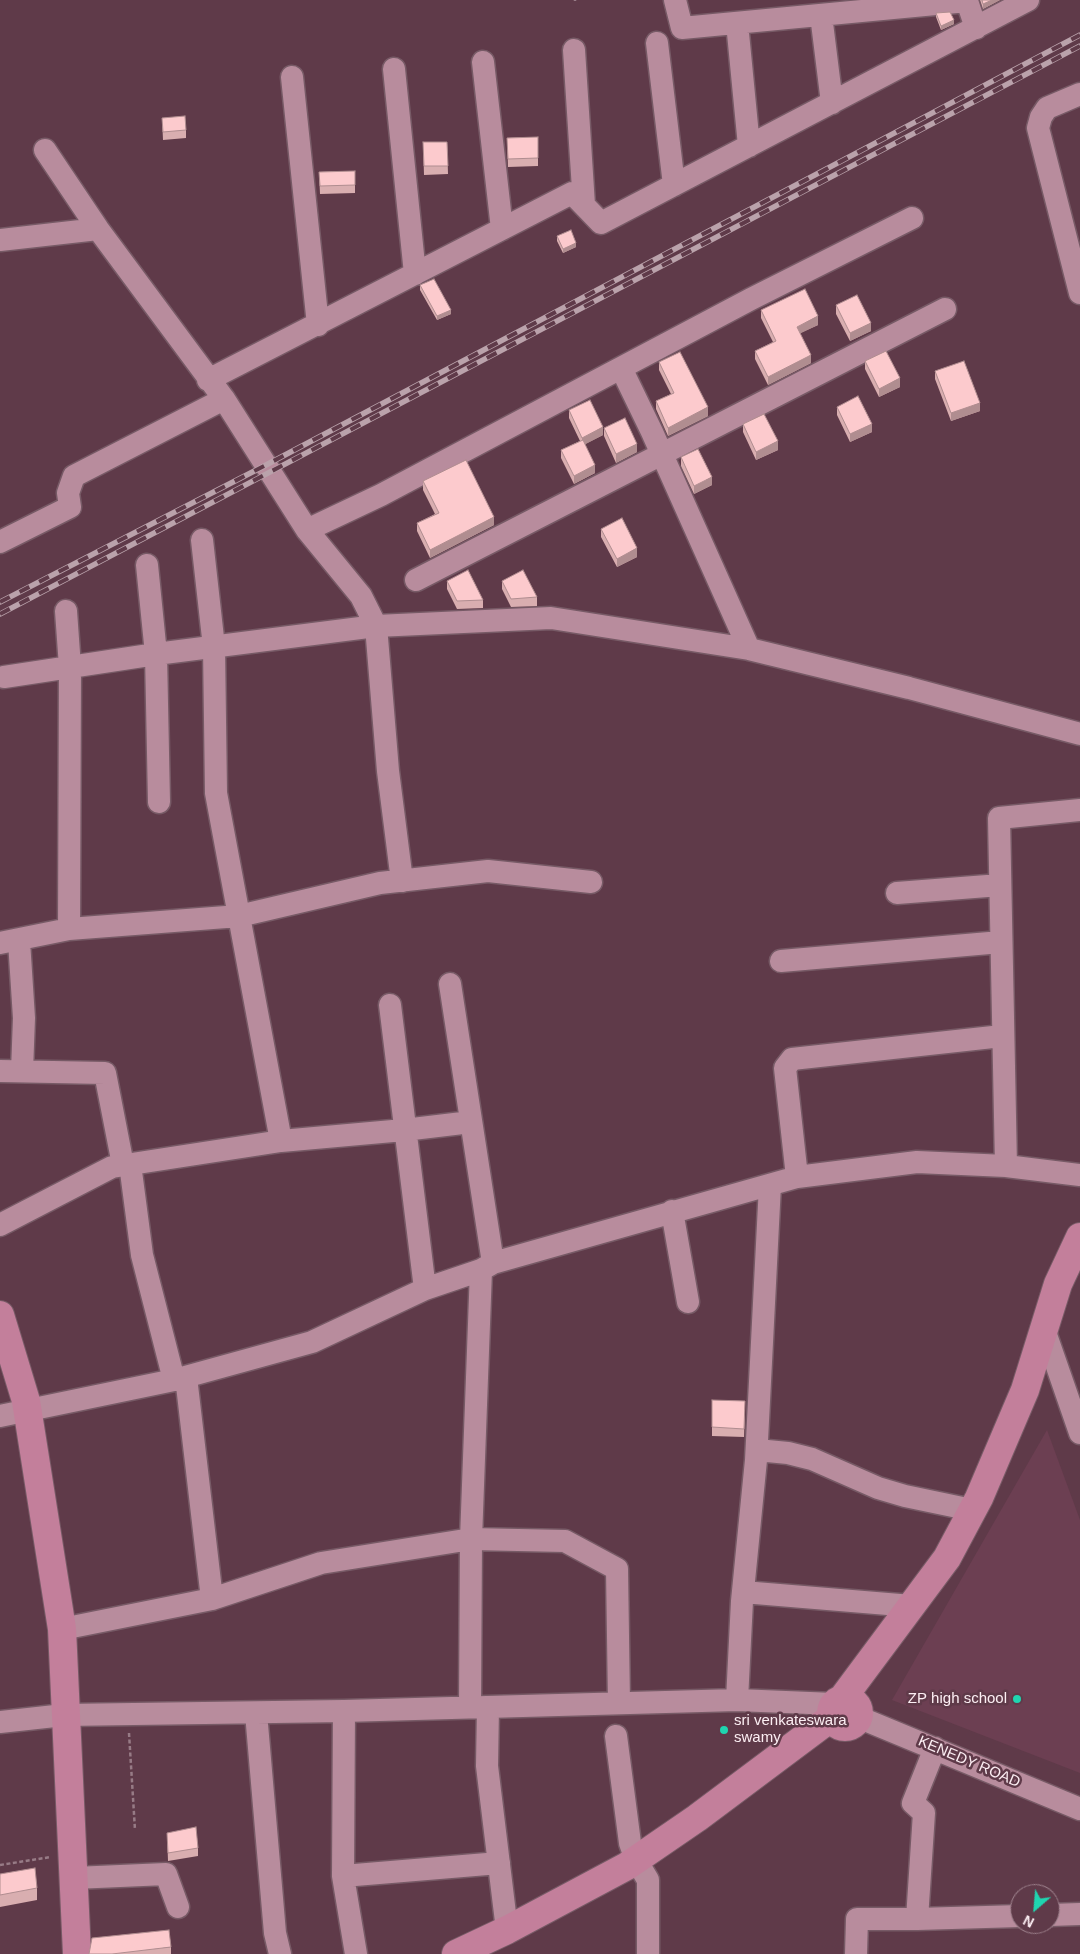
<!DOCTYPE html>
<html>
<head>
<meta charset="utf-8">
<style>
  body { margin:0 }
  #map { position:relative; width:1080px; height:1954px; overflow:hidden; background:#5f3a49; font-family:Helvetica,sans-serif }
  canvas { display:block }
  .north { position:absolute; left:1010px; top:1884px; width:50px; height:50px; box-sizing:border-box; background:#5f3a49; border:1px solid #9e828d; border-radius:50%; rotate:207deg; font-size:14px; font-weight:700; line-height:20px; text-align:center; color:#fceef3 }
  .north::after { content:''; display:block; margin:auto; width:18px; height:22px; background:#1fd5b0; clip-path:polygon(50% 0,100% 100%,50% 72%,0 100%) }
</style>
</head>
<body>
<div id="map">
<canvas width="1080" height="1954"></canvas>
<div class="north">N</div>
</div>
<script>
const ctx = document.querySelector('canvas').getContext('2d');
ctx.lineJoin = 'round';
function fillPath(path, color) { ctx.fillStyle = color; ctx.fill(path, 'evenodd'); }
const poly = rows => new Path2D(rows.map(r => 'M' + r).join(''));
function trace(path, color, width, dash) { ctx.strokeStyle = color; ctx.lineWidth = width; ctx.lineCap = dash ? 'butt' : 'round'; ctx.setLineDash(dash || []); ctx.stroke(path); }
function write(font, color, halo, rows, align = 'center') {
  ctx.font = font + ' Helvetica,sans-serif'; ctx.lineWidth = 5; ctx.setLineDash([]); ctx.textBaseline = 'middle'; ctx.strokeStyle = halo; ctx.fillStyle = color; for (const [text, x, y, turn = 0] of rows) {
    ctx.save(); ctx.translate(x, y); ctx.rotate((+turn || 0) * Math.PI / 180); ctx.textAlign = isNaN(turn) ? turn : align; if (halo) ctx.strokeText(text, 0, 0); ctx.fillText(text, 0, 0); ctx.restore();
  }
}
fillPath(poly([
  [1047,1430,1080,1520,1080,1773,892,1700]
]), '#6c3f52');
const minor = poly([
  [675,0,682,28,967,1,976,28],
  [821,15,832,103],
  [737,23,749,146],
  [657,43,674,185],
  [574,50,584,205],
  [483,62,502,229],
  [394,69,415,274],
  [292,77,318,325],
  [1080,94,1047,108,1041,117,1038,128,1080,293],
  [45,150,98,229,224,399,307,530,361,596,376,626,388,771,402,881],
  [0,240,98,229],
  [621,368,652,432,749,649],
  [208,380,572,193,601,223,1028,0],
  [307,530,381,495,751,299,912,218],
  [202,540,214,647,216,793,239,916,380,883,488,871,591,882],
  [0,542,70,507,68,493,74,476,224,399],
  [147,565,156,654,159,802],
  [416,580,945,309],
  [66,611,70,667,69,929,239,916,281,1141],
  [4,677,156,654,376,626,551,618,749,649,909,688,1080,734],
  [897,893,1000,885],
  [19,941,24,1018,22,1071],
  [0,943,69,929],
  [781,961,1001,942],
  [450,984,493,1263],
  [390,1005,425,1289],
  [0,1071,105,1073,123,1165],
  [130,1164,142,1255,174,1380],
  [1006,1166,999,818,1080,810],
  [797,1177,785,1068,792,1059,1002,1036],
  [672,1211,688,1302],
  [0,1225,112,1167,281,1141,404,1130,471,1122],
  [1044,1329,1080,1433],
  [186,1377,212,1599],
  [0,1416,174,1380,312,1342,425,1289,481,1270,493,1263,797,1177,917,1162,1006,1166,1080,1175],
  [757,1450,788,1453,812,1459,878,1488,905,1496,972,1510],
  [743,1592,912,1606],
  [62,1629,212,1599,321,1563,471,1539,565,1541,617,1569,619,1703],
  [737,1700,742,1601,756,1460,770,1185],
  [470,1707,471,1539,481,1270],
  [488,1707,487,1766,507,1930],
  [344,1711,343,1876,356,1954],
  [256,1713,275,1933,280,1954],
  [858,1717,1080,1809],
  [0,1722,64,1715,344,1711,737,1700,834,1704],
  [616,1736,630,1843,636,1860,648,1880,648,1954],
  [343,1876,499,1863],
  [74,1878,166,1874,178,1907],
  [1050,1915,1080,1914],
  [917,1919,1020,1916],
  [856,1954,857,1919,917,1919,924,1813,913,1803,935,1748]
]);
const major = poly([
  [0,1315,26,1401,62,1629,77,1954],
  [842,1699,947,1558,979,1498,1025,1390,1058,1284,1080,1237],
  '831 1713a14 14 0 1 1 28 0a14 14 0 1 1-28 0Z',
  [456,1954,507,1930,627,1866,697,1818,832,1717]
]);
trace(minor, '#775a66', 25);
trace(major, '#775a66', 30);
trace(poly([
  [575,0,575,1],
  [129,1733,135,1830],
  [0,1865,51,1857]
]), '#977b86', 2.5, [4, 2.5]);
trace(minor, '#b88c9d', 22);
trace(major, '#c37f9b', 28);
const rail = poly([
  [0,602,266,465,1080,35],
  [0,614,1080,46]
]);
trace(rail, '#baa2ab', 5.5);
trace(rail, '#5f3a49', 4, [11]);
fillPath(poly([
  [980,0,1000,0,983,9],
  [936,13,954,24,941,30,936,17],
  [162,118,186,130,186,138,163,140],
  [538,137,538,166,508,167,507,138],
  [423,142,447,142,448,174,424,175],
  [355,171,355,193,320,194,319,172],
  [557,236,576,247,563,253,557,241],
  [420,285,451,314,437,320,420,290],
  [836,305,871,331,850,341,836,314],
  [761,310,818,325,800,333,811,363,768,385,755,359,755,351,773,342,761,318],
  [865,361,900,387,879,397,865,369],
  [659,362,708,416,668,436,656,409,656,401,671,394,659,370],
  [935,371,980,411,951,421,935,379],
  [837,407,872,432,850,442,837,415],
  [569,410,603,435,585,444,595,473,574,484,561,458,561,450,580,441,569,418],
  [743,424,778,450,756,460,743,432],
  [604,428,637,452,616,463,604,436],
  [681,457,712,485,694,494,681,466],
  [423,481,494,525,430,558,417,531,417,523,435,514,423,490],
  [601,529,637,557,617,567,601,537],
  [447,581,483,600,483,608,457,609,447,589],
  [502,581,537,597,537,606,511,607,502,589],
  [712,1400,745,1410,744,1437,712,1436],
  [167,1833,198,1848,198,1856,168,1861],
  [0,1874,37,1888,37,1900,0,1907],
  [171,1947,171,1954,89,1954]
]), '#d9aeb0');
fillPath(poly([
  [992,0,1000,0,983,9,983,4],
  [954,20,954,24,941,30,941,26],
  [576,243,576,247,563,253,563,249],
  [451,310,451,314,437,320,437,316],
  [818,316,818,325,797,335,797,327],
  [871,323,871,331,850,341,850,333],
  [811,355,811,363,768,385,768,377],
  [900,378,900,387,879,397,879,389],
  [980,403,980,411,951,421,951,413],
  [708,407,708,416,668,436,668,428],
  [872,424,872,432,850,442,850,434],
  [603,427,603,435,582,446,582,438],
  [778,441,778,450,756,460,756,452],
  [637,444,637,452,616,463,616,454],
  [595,465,595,473,574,484,574,476],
  [712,477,712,485,694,494,694,486],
  [494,517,494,525,430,558,430,550],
  [637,548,637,557,617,567,617,559]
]), '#b08d90');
const building = poly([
  [982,0,992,0,983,4,982,0],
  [950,12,954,20,941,26,936,13,950,12],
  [185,116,186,130,163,132,162,118,185,116],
  [538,137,538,158,508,159,507,138,538,137],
  [423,142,447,142,448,166,424,166,423,142],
  [355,171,355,185,320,186,319,172,355,171],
  [571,230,576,243,563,249,557,236,571,230],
  [434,279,451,310,437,316,420,285,434,279],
  [805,289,818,316,797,327,811,355,768,377,755,351,776,341,761,310,805,289],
  [857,295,871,323,850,333,836,305,857,295],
  [886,351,900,378,879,389,865,361,886,351],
  [680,352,708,407,668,428,656,401,674,393,659,362,680,352],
  [964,361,980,403,951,413,935,371,964,361],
  [858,396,872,424,850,434,837,407,858,396],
  [590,400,603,427,582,438,569,410,590,400],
  [764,414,778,441,756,452,743,424,764,414],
  [625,418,637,444,616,454,604,428,625,418],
  [583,440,595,465,574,476,561,450,583,440],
  [698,449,712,477,694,486,681,457,698,449],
  [466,460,494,517,430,550,417,523,439,513,423,481,466,460],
  [622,518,637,548,617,559,601,529,622,518],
  [468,570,483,600,457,601,447,581,468,570],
  [523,570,537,597,511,599,502,581,523,570],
  [712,1400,745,1401,744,1429,712,1427,712,1400],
  [196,1827,198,1848,168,1853,167,1833,196,1827],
  [35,1868,37,1888,0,1895,0,1874,35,1868],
  [169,1930,171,1947,112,1954,89,1954,92,1938,169,1930]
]);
fillPath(building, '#fccacd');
trace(building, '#b08d90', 1);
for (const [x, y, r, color] of [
  [1017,1699,5,"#1fd5b0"],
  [724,1730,5,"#1fd5b0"]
]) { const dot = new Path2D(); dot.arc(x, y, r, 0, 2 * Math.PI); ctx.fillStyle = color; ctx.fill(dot); trace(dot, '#5f3a49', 2); }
write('15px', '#fceef3', '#5f3a49', [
  ["ZP high school",1007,1699],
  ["sri venkateswara",734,1721,"left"],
  ["swamy",734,1738,"left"]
], 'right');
write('15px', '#fceef3', '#5f3a49', [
  ["KENEDY ROAD",969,1762,23]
]);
</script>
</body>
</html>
